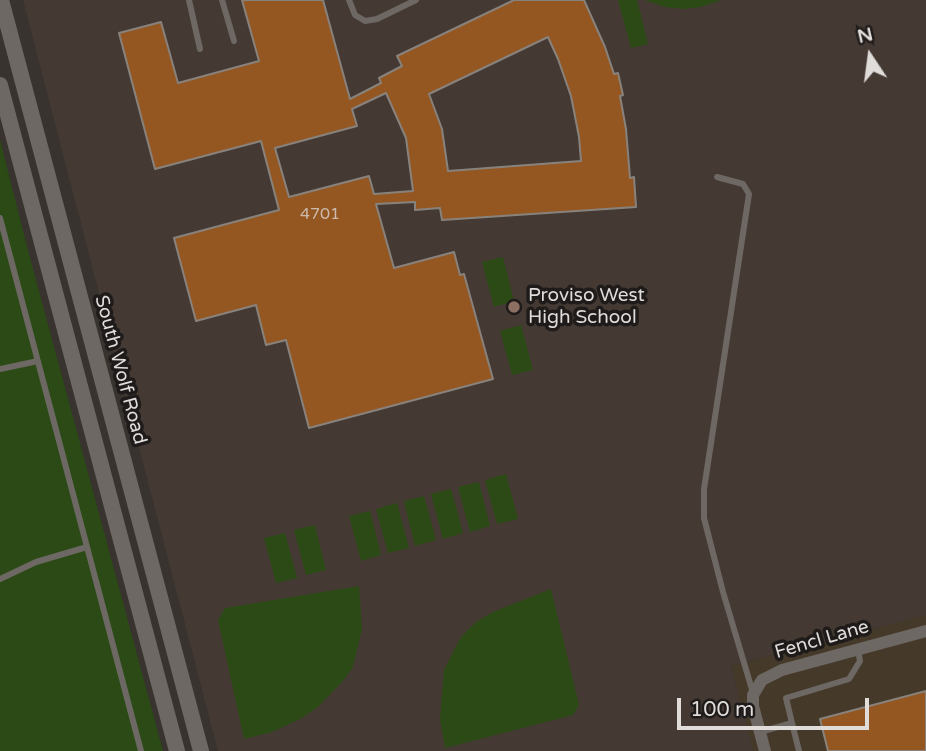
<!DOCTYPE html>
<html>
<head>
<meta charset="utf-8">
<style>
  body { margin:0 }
  #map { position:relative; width:926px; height:751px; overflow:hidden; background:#38332f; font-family:"Varela Round",sans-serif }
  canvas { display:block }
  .north { position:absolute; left:835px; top:21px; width:70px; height:70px; -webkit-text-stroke:5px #1e1b1a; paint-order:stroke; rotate:347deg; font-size:19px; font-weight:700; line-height:28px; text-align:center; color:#dfdcda }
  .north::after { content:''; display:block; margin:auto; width:24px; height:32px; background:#dfdcda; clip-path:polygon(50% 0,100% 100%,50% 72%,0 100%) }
  .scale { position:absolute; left:677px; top:698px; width:192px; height:32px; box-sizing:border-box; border:4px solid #dfdcda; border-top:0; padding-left:9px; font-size:21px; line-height:24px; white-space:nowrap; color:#dfdcda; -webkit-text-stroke:5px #1e1b1a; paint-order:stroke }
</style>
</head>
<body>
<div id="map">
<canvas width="926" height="751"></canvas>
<div class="north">N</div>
<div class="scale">100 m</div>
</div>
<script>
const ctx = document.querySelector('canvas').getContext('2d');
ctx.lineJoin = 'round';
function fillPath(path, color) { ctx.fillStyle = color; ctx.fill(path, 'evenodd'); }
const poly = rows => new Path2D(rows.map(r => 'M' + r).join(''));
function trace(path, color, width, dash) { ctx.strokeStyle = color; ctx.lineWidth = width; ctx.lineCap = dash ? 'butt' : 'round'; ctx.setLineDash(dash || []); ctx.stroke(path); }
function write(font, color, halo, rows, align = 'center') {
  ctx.font = font + ' "Varela Round",sans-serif'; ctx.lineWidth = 7; ctx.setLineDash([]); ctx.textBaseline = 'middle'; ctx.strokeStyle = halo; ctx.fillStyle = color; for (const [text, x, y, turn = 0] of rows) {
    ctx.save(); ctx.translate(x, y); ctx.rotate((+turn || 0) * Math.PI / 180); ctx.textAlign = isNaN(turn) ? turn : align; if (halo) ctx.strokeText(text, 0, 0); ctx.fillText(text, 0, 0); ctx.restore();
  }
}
fillPath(poly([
  [926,615,926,751,753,751,731,666]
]), '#453a2a');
fillPath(poly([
  [23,0,926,0,926,615,731,666,753,751,218,751]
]), '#453a33');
fillPath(poly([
  [618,0,637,0,648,44,631,48],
  [645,0,721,0,701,7,684,9,665,7],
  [0,140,29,254,163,751,0,751],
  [503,257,514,301,494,307,482,262],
  [521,325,533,370,512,375,500,331],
  [506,474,518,519,497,524,485,480],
  [479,482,490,526,470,532,458,487],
  [451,489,463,533,443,539,431,494],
  [424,496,436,540,415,546,404,501],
  [397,503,409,548,388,553,376,509],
  [370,511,381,555,361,561,349,516],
  [315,525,326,570,306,575,294,530],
  [285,533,297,578,276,583,264,538],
  [359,586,362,629,353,667,343,681,318,707,302,718,272,732,244,739,218,620,225,608],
  [551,589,579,705,573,715,445,748,440,719,444,670,461,637,476,622,493,612]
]), '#2b4a15');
const building = poly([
  [242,0,323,0,350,99,381,83,379,78,402,66,397,56,514,0,584,0,605,47,614,74,618,73,623,95,620,96,626,129,630,178,634,177,636,207,442,220,440,208,415,210,415,202,376,204,394,268,454,252,460,275,464,274,493,379,309,428,286,340,266,345,256,305,196,321,174,238,279,210,261,141,155,169,119,33,161,22,178,83,259,61,242,0],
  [548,37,558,59,571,96,579,137,581,161,448,171,442,129,429,94,548,37],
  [386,93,406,138,413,191,374,194,369,176,289,197,275,148,357,126,352,109,386,93],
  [926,691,926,751,828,751,820,719,926,691]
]);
fillPath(building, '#955722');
trace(building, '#88827d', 2);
trace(poly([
  [189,0,200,49],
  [222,0,234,41],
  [349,0,355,15,365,21,377,19,416,0],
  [717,177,743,184,749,194,704,489,704,518,723,592,753,693],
  [0,218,141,751],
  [0,369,38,361],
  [0,579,36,562,87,547],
  [792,723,786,698,849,679,860,661,858,650],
  [760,732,792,723,799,751]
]), '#6d6864', 6);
trace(poly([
  [765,751,753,706,753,695,762,680,782,670,926,631]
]), '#6d6864', 12);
trace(poly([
  [1,0,201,751],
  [0,85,177,751]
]), '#6d6864', 16);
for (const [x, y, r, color] of [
  [514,307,7,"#8d6e63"]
]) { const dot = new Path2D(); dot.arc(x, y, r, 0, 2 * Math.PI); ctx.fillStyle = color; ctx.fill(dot); trace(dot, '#1e1b1a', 2.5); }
write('16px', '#ccbbac', null, [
  ["4701",320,215]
]);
write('19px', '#dfdcda', '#1e1b1a', [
  ["Proviso West",528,296],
  ["High School",528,318]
], 'left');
write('19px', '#dfdcda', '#1e1b1a', [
  ["South Wolf Road",120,370,75],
  ["Fencl Lane",822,640,-16]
]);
</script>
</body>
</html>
